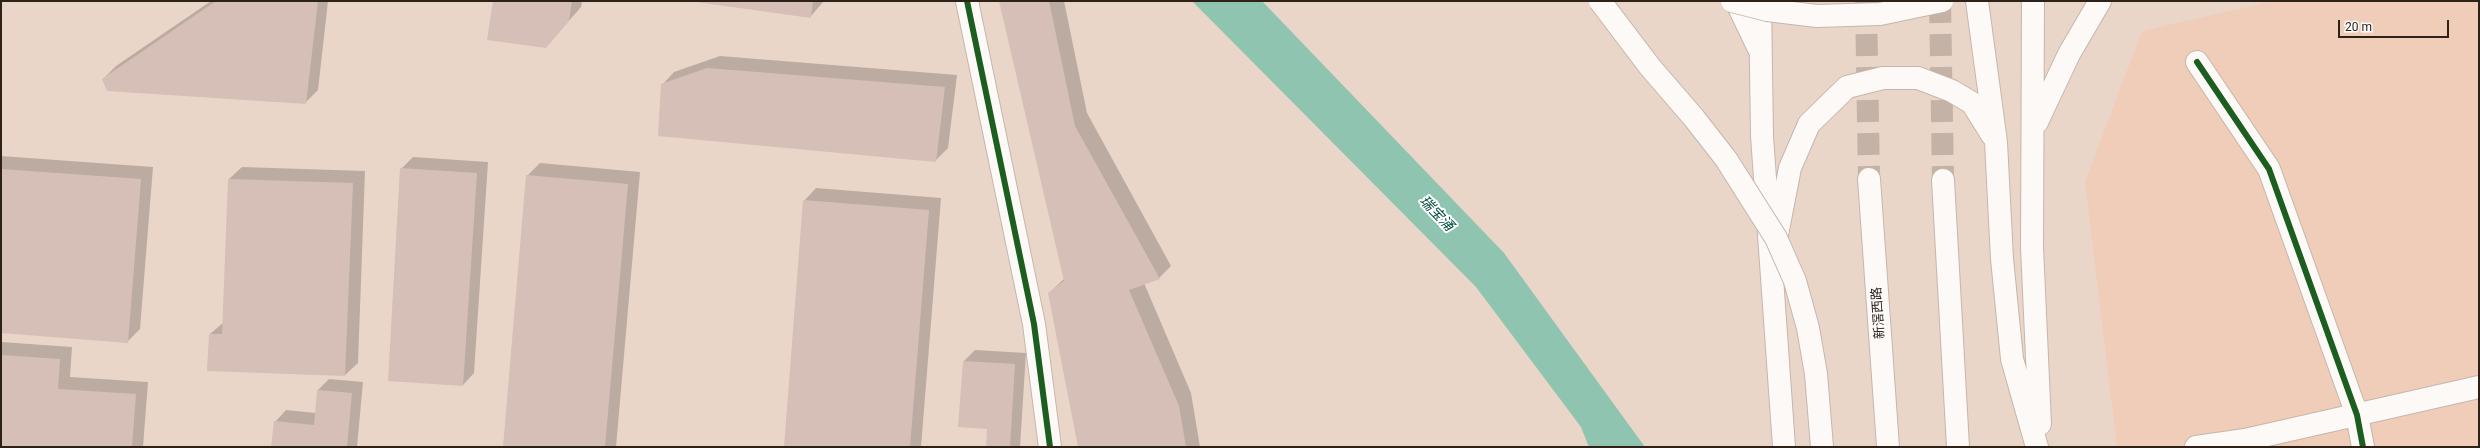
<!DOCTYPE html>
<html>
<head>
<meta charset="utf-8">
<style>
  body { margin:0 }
  #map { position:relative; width:2480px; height:448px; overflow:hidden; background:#ead6c9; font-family:Roboto,sans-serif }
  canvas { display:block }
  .frame { position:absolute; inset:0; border:2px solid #2e2118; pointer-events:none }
  .scale { position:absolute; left:2338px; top:20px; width:111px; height:18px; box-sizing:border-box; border:2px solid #2e2118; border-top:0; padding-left:5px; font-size:12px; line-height:14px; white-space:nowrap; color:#2e2118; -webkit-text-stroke:3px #fcfcfc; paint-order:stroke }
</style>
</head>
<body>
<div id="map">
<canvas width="2480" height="448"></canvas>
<div class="frame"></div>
<div class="scale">20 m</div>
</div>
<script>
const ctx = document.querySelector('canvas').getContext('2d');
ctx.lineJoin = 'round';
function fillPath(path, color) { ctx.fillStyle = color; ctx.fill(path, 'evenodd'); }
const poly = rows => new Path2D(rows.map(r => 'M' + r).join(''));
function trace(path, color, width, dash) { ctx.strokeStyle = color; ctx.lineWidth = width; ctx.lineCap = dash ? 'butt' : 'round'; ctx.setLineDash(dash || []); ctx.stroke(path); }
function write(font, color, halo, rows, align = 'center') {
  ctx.font = font + ' Roboto,"Noto Sans SC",sans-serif'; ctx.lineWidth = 4; ctx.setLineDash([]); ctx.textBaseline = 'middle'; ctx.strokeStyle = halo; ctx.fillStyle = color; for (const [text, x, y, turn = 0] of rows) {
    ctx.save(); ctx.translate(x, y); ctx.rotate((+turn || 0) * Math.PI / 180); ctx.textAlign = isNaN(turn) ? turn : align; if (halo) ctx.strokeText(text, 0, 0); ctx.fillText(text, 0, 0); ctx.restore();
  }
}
fillPath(poly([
  [2273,1,2479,1,2479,447,2117,447,2085,182,2142,31]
]), '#efcdb8');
fillPath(poly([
  [1192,1,1262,1,1504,253,1645,447,1589,447,1581,427,1476,287]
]), '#8fc4b0');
fillPath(poly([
  [211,1,328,1,318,90,305,103,103,79,116,66],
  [494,1,582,1,581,7,546,47],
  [690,1,824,1,811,16],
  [1000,1,1064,1,1087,113,1171,266,1159,278,1144,283,1191,393,1200,447,1079,447,1049,293,1065,278],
  [720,56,957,75,948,148,936,160,662,85,674,72],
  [1,156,153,167,140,329,127,342,1,332],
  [413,157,488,162,474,373,463,385,401,169],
  [540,163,640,172,616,447,504,447,527,176],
  [242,167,365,171,358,363,345,375,208,370,210,334,224,322,229,179],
  [816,188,941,198,921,447,785,447,804,201],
  [1,342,72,347,70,377,148,382,143,447,1,447],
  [975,350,1026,353,1020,447,987,447,988,428,964,361],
  [329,379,363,382,357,447,272,447,275,422,286,410,316,413,318,390]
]), '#0003');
fillPath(poly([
  [216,1,318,1,306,104,107,91,102,79],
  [493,1,572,1,569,21,546,48,487,40],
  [689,1,813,1,811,18],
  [999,1,1049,1,1075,126,1160,279,1129,290,1179,406,1186,447,1078,447,1048,293,1064,281],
  [707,68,945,87,936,162,658,136,661,84],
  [400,168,477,173,463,386,388,381],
  [1,169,141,179,128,343,1,333],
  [526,175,628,184,605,447,503,447],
  [228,179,353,183,345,376,207,371,209,334,222,334],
  [803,200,929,210,910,447,784,447],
  [1,355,60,359,58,389,136,394,132,447,1,447],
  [963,361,1015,364,1010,447,986,447,987,429,958,427],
  [317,390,352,393,347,447,271,447,274,421,314,425]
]), '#d6bfb6');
trace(poly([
  [1866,1,1869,179],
  [1940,1,1943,180]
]), '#c4b2a6', 22, [22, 11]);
const minor = poly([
  [967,1,1034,324,1050,447],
  [2197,62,2269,169,2357,415,2363,447],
  [2196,447,2245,440,2479,387]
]);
const major = poly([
  [1736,1,1758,47],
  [1760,1,1762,136,1784,447],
  [1977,1,1996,142,2002,259,2012,359,2037,447],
  [2033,1,2032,247,2040,424],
  [2037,122,2069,54,2100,1],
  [1777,235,1790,168,1809,124,1847,87,1883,78,1918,78,1952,91,1972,103,1992,135]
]);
const highway = poly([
  [1869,179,1888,447],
  [1943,180,1958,447],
  [1816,374,1822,447]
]);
trace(minor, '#c5b6ac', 24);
trace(major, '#c5b6ac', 24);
trace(highway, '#c5b6ac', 24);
trace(minor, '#fcf9f7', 22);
trace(major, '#fcf9f7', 22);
trace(highway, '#fcf9f7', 22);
const highwayBridge = poly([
  [1600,1,1650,67,1694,118,1726,159,1776,238,1795,281,1808,328,1816,374],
  [1732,1,1767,10,1817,16,1880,14,1942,1]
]);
trace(highwayBridge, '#c5b6ac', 24, []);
trace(highwayBridge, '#fcf9f7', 22);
trace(poly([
  [967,1,1034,324,1050,447],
  [2197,62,2269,169,2357,415,2363,447]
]), '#1b5e20', 6);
write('13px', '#2e2118', '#fcfcfc', [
  ["新滘西路",1879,313,-94]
]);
write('italic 14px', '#004d3e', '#fcfcfc', [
  ["瑞宝涌",1436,214,46]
]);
</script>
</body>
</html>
